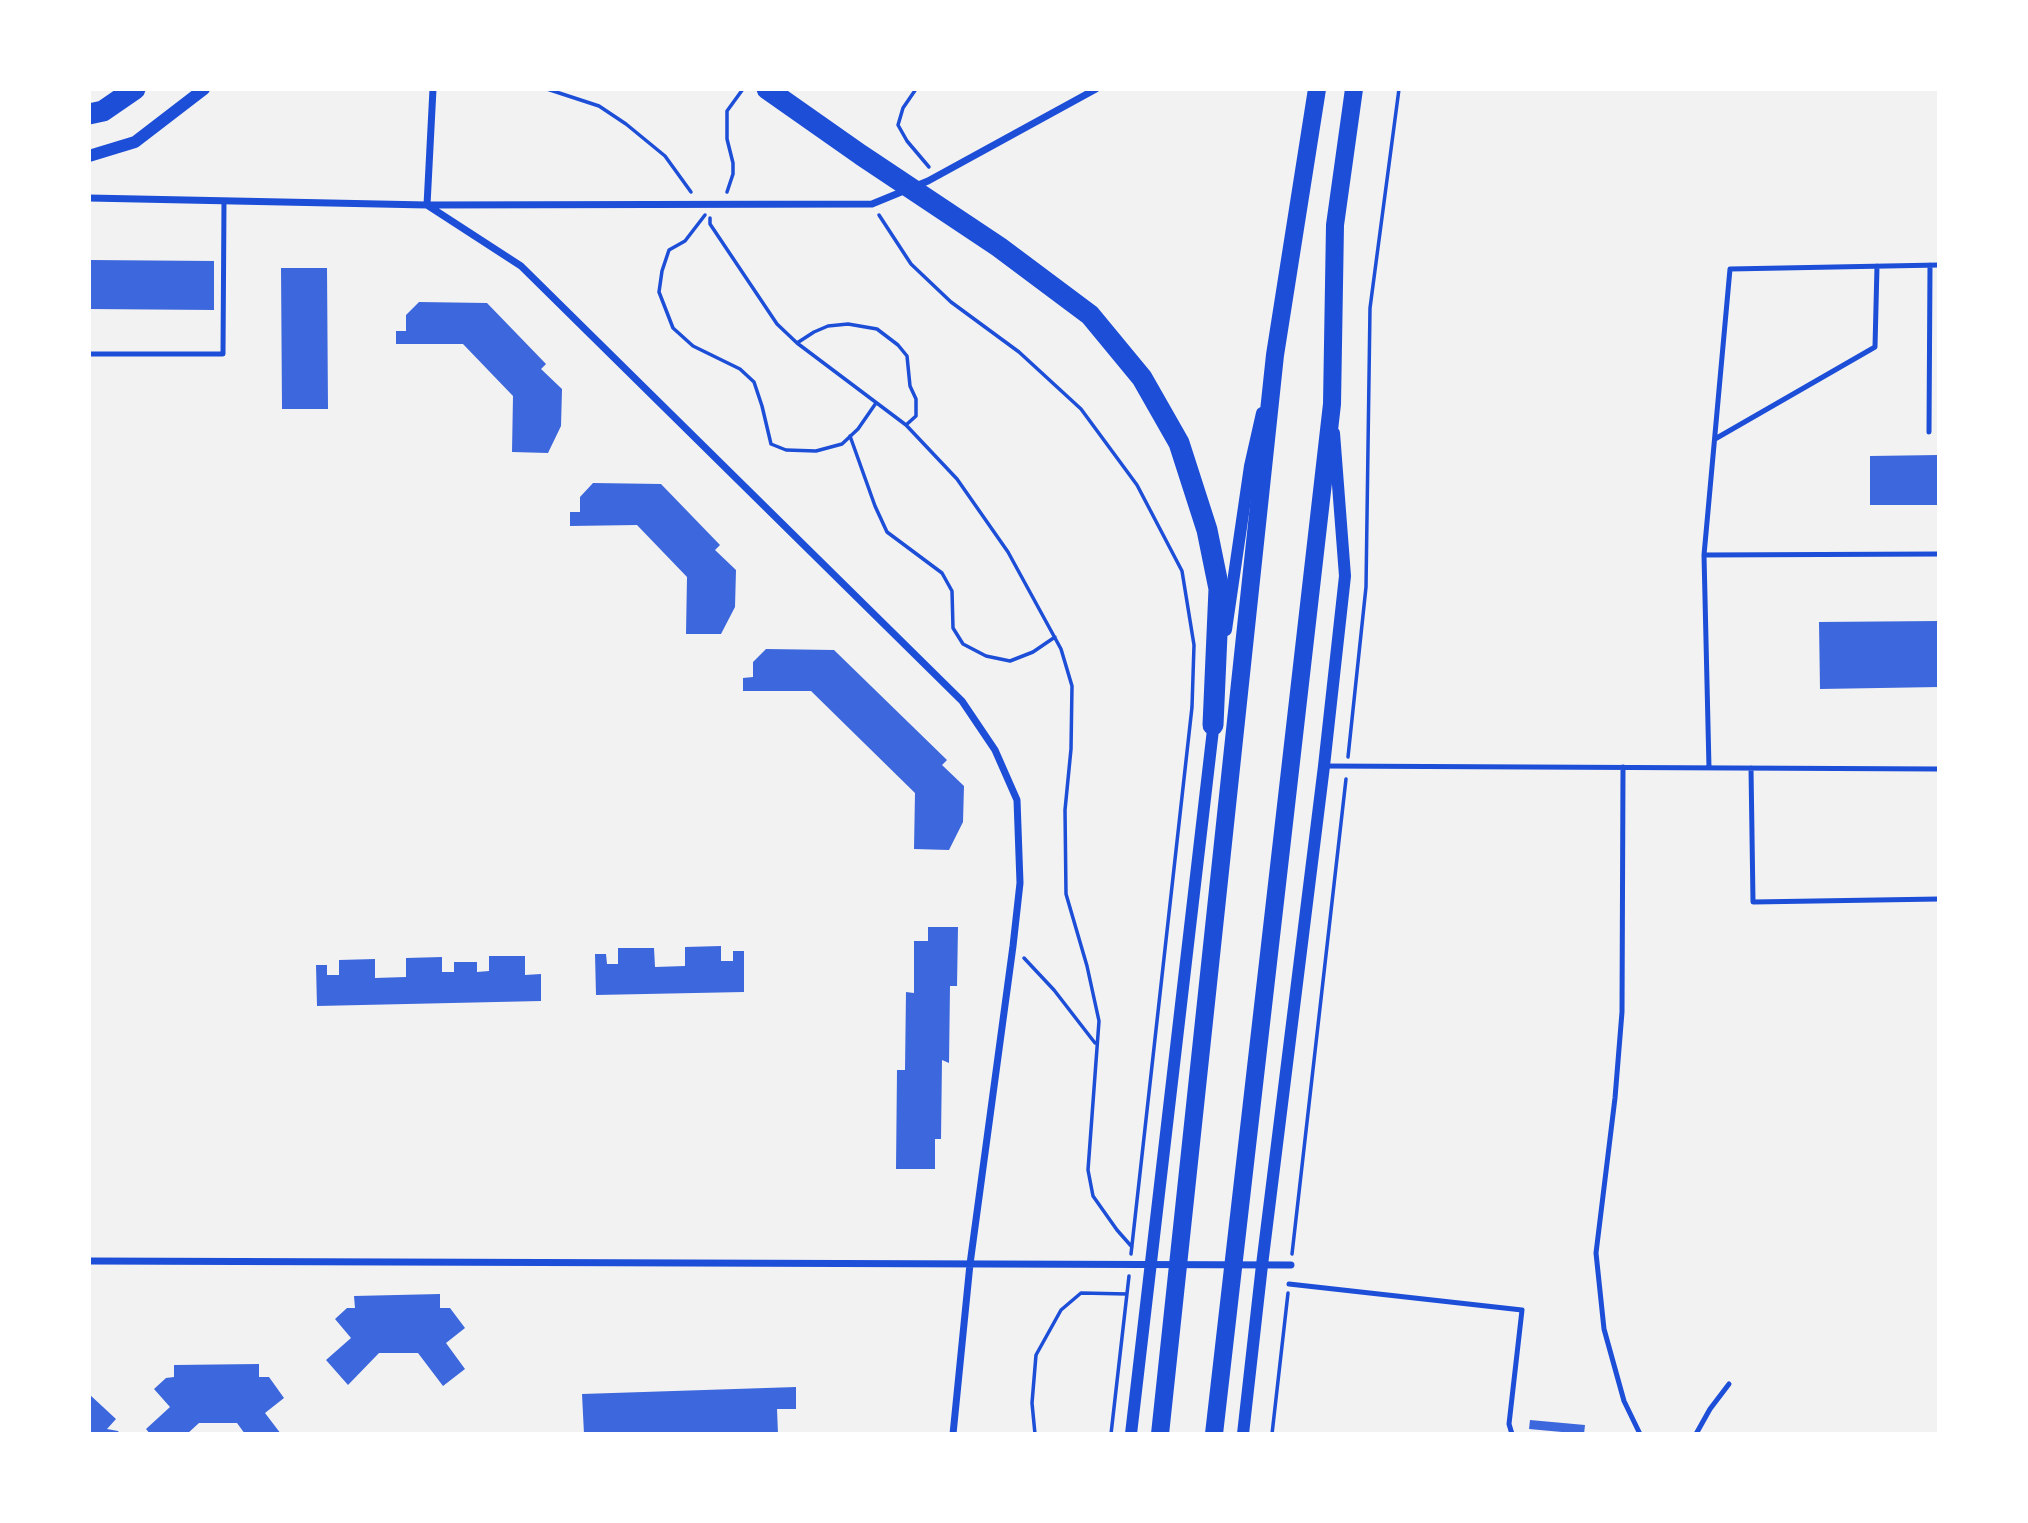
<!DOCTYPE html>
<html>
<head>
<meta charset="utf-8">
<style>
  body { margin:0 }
  #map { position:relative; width:2028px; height:1523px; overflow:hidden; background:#f2f2f2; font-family:"Playfair Display",serif }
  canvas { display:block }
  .frame { position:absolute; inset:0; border:91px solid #fff; pointer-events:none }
</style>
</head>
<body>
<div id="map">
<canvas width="2028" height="1523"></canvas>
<div class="frame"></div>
</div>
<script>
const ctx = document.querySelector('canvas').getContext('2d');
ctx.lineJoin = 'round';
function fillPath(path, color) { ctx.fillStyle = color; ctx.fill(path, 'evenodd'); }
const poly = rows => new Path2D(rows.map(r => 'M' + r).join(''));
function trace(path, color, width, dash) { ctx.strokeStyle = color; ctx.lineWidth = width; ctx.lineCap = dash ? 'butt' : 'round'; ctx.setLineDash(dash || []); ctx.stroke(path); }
fillPath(poly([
  [89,260,214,261,214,310,89,309],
  [281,268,327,268,328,409,282,409],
  [419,302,487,303,546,364,541,369,562,389,561,426,548,453,512,452,513,396,463,344,396,344,396,331,406,331,406,315],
  [1939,455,1939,505,1870,505,1870,456],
  [593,483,661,484,720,545,715,550,736,570,735,607,721,634,686,634,687,577,637,525,570,526,570,512,580,512,580,497],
  [1939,621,1939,687,1820,689,1819,622],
  [766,649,834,650,947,760,942,765,964,786,963,822,949,850,914,849,915,793,811,691,743,691,743,678,753,677,753,662],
  [928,927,958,927,957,986,950,986,949,1063,942,1060,941,1139,935,1139,935,1169,896,1169,897,1070,905,1070,906,992,914,993,914,941,928,941],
  [721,946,721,961,733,961,733,951,744,951,744,992,596,995,595,954,606,954,607,964,618,964,618,948,654,948,655,967,685,966,685,947],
  [489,956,525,956,525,975,541,974,541,1001,317,1006,316,965,327,965,327,975,339,975,339,960,375,959,375,978,406,977,406,958,442,957,442,972,454,972,454,962,477,962,477,972,489,971],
  [440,1294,440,1308,450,1308,465,1328,446,1343,465,1369,443,1386,418,1353,379,1353,348,1385,326,1360,351,1338,335,1319,347,1308,355,1308,354,1296],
  [259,1364,259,1377,269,1377,284,1398,265,1413,281,1434,245,1434,237,1423,199,1423,187,1434,150,1434,146,1429,170,1407,154,1389,166,1378,174,1377,174,1365],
  [796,1387,796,1409,777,1409,778,1434,584,1434,582,1394],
  [89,1394,116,1419,107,1429,118,1431,120,1434,89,1434],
  [1530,1420,1585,1425,1584,1434,1529,1429]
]), '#3d67dc');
trace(poly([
  [547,89,599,106,626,124,665,156,691,192],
  [916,89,903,108,898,125,907,141,929,167],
  [727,192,733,174,733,163,727,139,727,111,743,89],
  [705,215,685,241,669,250,662,271,659,292,673,328,693,346,740,369,754,382,762,406,771,444,786,450,816,451,842,444,858,429,876,403],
  [879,215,911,264,951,302,1019,352,1081,409,1137,485,1182,571,1194,645,1192,707,1131,1254],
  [710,218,710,224,777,324,797,343,906,425,957,479,1008,552,1061,649,1072,686,1071,749,1065,810,1066,894,1087,966,1099,1021,1088,1170,1093,1196,1117,1230,1132,1247],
  [797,343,814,332,828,326,848,324,877,329,898,345,907,356,910,386,916,399,916,416,906,425],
  [850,436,875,506,887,532,942,573,952,591,953,628,963,644,986,656,1010,661,1033,652,1055,637],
  [1348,757,1366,587,1370,308,1399,89],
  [1024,958,1054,990,1095,1043],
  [1292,1254,1346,779],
  [1035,1434,1032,1403,1036,1355,1061,1310,1081,1293,1127,1294],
  [1111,1434,1129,1276],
  [1272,1434,1288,1293]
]), '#1d4ed8', 3.5);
trace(poly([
  [89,354,223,354,224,201],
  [1929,432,1930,265],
  [1715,439,1875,347,1877,266],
  [1704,555,1939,554],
  [1324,766,1939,769],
  [1623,767,1622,1012,1615,1098,1596,1253,1604,1329,1624,1401,1640,1434],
  [1709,768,1704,555,1730,269,1939,265],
  [1751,768,1753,902,1939,899],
  [1289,1284,1522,1310,1509,1424,1512,1434],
  [1696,1434,1710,1409,1729,1384]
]), '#1d4ed8', 5);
trace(poly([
  [433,89,427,205,521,266,962,701,995,750,1017,800,1020,883,1013,946,970,1264,953,1434],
  [89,198,427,205,872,204,928,181,1096,89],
  [89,1261,1291,1265]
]), '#1d4ed8', 7);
trace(poly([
  [89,156,135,142,204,89],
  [1226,630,1250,466,1262,413],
  [1131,1434,1214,721],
  [1243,1434,1262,1265,1324,766,1345,576,1334,433]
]), '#1d4ed8', 12);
trace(poly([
  [1160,1434,1275,355,1317,89],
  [1214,1434,1332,404,1335,225,1354,89]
]), '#1d4ed8', 18);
trace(poly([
  [767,89,861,155,999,247,1090,315,1142,378,1179,443,1207,530,1219,589,1213,725],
  [89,114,103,111,135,89]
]), '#1d4ed8', 21);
</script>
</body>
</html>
